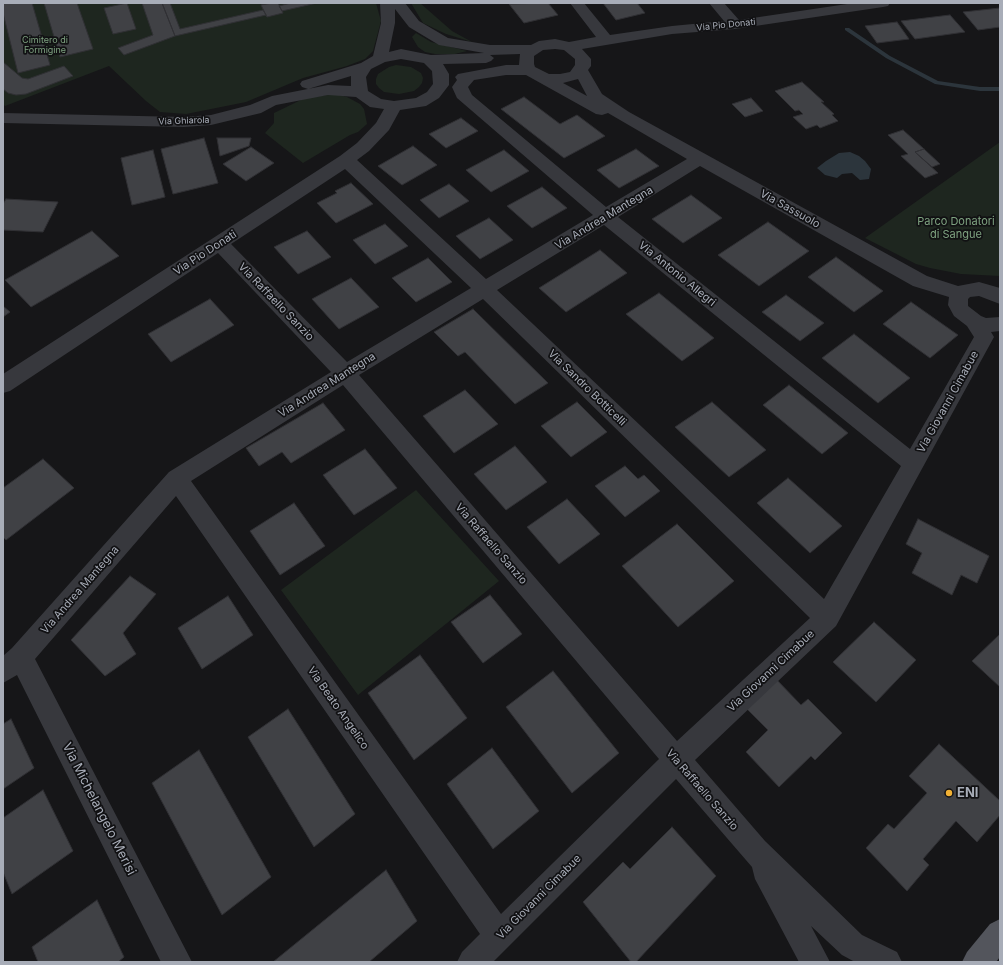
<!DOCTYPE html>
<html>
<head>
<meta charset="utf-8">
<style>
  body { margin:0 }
  #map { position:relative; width:1003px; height:965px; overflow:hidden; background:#161618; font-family:Inter,sans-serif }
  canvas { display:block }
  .frame { position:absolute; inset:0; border:4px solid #a8adb8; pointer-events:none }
</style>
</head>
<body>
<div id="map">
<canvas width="1003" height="965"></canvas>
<div class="frame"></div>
</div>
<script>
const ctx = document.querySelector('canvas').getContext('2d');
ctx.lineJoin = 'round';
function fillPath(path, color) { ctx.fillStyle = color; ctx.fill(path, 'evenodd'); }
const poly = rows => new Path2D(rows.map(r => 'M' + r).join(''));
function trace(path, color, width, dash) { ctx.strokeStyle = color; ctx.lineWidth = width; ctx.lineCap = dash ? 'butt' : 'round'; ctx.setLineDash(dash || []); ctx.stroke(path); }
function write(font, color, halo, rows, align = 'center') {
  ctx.font = font + ' Inter,sans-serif'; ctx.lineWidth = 3.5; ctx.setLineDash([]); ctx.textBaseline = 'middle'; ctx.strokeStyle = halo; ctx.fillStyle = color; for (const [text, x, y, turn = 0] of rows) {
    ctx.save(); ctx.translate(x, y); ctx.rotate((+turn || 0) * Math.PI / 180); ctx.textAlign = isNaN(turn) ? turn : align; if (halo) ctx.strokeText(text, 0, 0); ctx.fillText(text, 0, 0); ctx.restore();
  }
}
fillPath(poly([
  [3,3,376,3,381,21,373,51,365,59,347,66,303,78,246,102,186,114,160,112,146,101,109,66,5,106,3,104],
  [411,3,420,3,452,31,472,42,446,34,423,23],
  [416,33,431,42,467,51,455,54,435,54,425,52,418,47,412,37],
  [396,65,411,67,421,73,423,78,422,83,419,87,414,91,399,94,384,92,379,88,376,84,376,79,378,74,389,67],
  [335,94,347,97,360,104,364,109,367,124,358,132,350,135,303,163,265,133,274,123,274,113,305,98],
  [1000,142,1000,276,961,274,930,268,916,264,865,238],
  [416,490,499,581,358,695,281,590]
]), '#1e261f');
fillPath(poly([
  [850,152,859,156,865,161,871,169,869,179,860,180,852,173,842,174,837,178,825,175,817,168,826,161,839,153]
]), '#2c353c');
fillPath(poly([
  [845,28,849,28,890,56,938,81,980,87,1000,87,1000,91,980,91,935,84,886,58,845,30,845,28]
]), '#2c353c');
const building = poly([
  [3,3,32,3,50,65,18,73,3,13,3,3],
  [44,3,77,3,93,49,60,57,44,3],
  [127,3,136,29,113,34,104,8,127,3],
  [142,3,162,3,175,36,124,55,118,48,153,35,142,3],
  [162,3,170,3,180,29,263,10,266,15,175,36,162,3],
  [272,3,278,3,283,13,267,17,261,5,272,3],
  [291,3,317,3,282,11,279,6,291,3],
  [548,3,558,15,524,23,509,4,548,3],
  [603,3,637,3,645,13,616,20,603,3],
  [1000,8,1000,27,978,30,963,12,1000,8],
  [950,15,965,32,915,39,901,21,950,15],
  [897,22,909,39,877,43,865,26,897,22],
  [3,62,22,78,28,79,64,66,73,76,26,94,16,95,8,93,3,89,3,62],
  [802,82,824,102,821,102,834,114,832,115,838,121,820,128,817,125,806,129,793,117,803,114,799,110,795,111,775,91,802,82],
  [524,97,560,124,577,115,605,136,564,158,501,109,524,97],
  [751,98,763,111,745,117,732,104,751,98],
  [461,118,478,131,446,148,429,134,461,118],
  [903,130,924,149,915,152,938,173,925,178,901,156,908,154,888,135,903,130],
  [204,138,218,183,173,194,161,149,204,138],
  [217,138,251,138,249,146,220,156,217,138],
  [413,146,437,165,402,185,378,166,413,146],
  [251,147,274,163,246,181,223,164,251,147],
  [636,149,659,166,619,188,597,170,636,149],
  [924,149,940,164,932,167,915,152,924,149],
  [153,150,165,197,132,205,121,158,153,150],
  [504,150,529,171,491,192,466,170,504,150],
  [351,183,373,204,336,223,317,203,337,193,335,191,351,183],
  [449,184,469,201,439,218,420,200,449,184],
  [542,187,567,208,532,228,507,206,542,187],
  [691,195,722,218,683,243,652,219,691,195],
  [6,199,58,202,43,232,3,230,3,204,6,199],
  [489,218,513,240,480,259,456,236,489,218],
  [768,222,809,251,759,286,718,255,768,222],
  [385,224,408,246,375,264,353,240,385,224],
  [92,231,119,256,31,307,5,280,92,231],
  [307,231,331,257,298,274,274,247,307,231],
  [600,250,627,273,566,312,539,288,600,250],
  [836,257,883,291,854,312,808,277,836,257],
  [428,258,452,282,416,302,392,278,428,258],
  [351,278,379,307,339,329,312,299,351,278],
  [659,293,714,338,682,361,626,314,659,293],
  [786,295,824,323,800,341,762,312,786,295],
  [210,299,234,325,171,362,148,334,210,299],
  [911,302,958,335,930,358,883,324,911,302],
  [3,306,10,312,3,317,3,306],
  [473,309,548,383,515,404,465,352,458,356,434,332,473,309],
  [854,334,910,378,878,403,822,358,854,334],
  [789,385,848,433,822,454,763,405,789,385],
  [465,390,498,424,454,453,423,416,465,390],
  [577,402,607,432,571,457,541,426,577,402],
  [712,402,766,450,729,477,675,427,712,402],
  [323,403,345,430,291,463,282,452,259,466,246,448,323,403],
  [515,446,547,482,506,510,474,474,515,446],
  [365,449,397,488,354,515,323,475,365,449],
  [43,459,74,488,6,540,3,537,3,488,43,459],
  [625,466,638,479,644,475,660,491,625,517,595,486,625,466],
  [788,478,842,526,810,553,757,503,788,478],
  [567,499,600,534,559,564,527,527,567,499],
  [294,503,325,546,280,575,250,531,294,503],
  [918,519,989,556,977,583,961,575,952,595,912,573,922,553,906,544,918,519],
  [677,524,734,581,678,627,622,566,677,524],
  [130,576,156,594,123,633,136,654,105,676,71,640,130,576],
  [490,595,522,634,483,663,451,622,490,595],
  [228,596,253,635,202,669,178,628,228,596],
  [874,622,916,660,876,702,833,662,874,622],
  [1000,634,1000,687,972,661,1000,634],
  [420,655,467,718,414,760,368,693,420,655],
  [553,671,619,753,572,793,506,707,553,671],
  [775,678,801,705,808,699,842,733,815,760,811,756,779,787,746,752,768,730,745,707,775,678],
  [288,709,355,814,314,847,248,737,288,709],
  [11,719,34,768,3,789,3,724,11,719],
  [939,744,1000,801,1000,815,977,842,956,821,923,859,929,865,907,891,866,848,888,824,894,829,927,793,909,776,939,744],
  [492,748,539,811,493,849,447,784,492,748],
  [199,750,271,877,222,915,152,783,199,750],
  [43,790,73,851,12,894,3,872,3,818,43,790],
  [672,827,716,876,636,962,631,962,583,902,623,862,630,869,672,827],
  [386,870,417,921,369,962,273,962,386,870],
  [97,900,124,957,118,962,38,962,32,947,97,900]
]);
fillPath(building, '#404145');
trace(building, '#303034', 1);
fillPath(poly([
  [380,3,405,3,419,21,448,38,490,45,531,45,539,41,555,39,569,42,596,37,570,3,584,3,610,35,672,26,724,21,709,3,724,3,739,20,854,3,890,3,888,6,883,7,735,29,672,34,582,49,591,59,591,66,588,70,602,94,629,112,927,276,958,286,979,282,1000,288,1000,304,979,296,970,297,968,299,968,306,981,316,986,318,1000,317,1000,331,991,332,994,337,836,626,695,760,765,841,862,935,897,952,902,962,855,962,842,955,811,926,830,962,799,962,755,879,752,867,676,779,493,962,457,962,462,952,480,934,176,496,35,659,192,962,161,962,17,675,3,683,3,656,12,648,169,472,331,372,218,253,10,391,3,393,3,374,340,156,357,143,376,123,384,109,370,107,356,97,328,95,276,105,261,113,211,125,184,127,3,123,3,113,184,117,211,115,250,105,272,96,328,85,351,86,351,76,308,89,302,87,300,84,302,81,361,63,373,56,381,23,380,3],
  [395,9,409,27,439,45,484,53,431,55,401,49,389,52,395,23,395,9],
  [555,49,564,50,575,59,575,65,570,72,560,74,549,74,535,67,534,64,534,56,543,50,555,49],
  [520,54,519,65,506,65,458,74,455,77,457,80,452,87,457,98,593,215,486,279,357,160,369,151,389,130,400,110,426,106,439,98,449,85,449,74,443,64,486,63,491,61,494,58,490,55,520,54],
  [401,59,424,63,432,71,433,84,427,92,416,98,394,101,381,99,368,91,366,77,371,69,385,62,401,59],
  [506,75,526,75,596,114,602,115,608,113,687,159,606,207,472,95,468,87,474,80,506,75],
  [578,79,587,96,563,83,578,79],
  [700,166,913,286,949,297,948,305,954,316,967,326,974,337,910,449,618,217,700,166],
  [345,169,471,288,347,362,231,244,345,169],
  [604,225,901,466,824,599,497,290,604,225],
  [483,299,810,618,677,741,359,375,483,299],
  [343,385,659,759,501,914,191,481,343,385]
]), '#37383d');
fillPath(poly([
  [1000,919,1000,957,996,962,962,962,967,952,990,924,1000,919]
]), '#53555c');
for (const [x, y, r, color] of [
  [949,793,4,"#f2b134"]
]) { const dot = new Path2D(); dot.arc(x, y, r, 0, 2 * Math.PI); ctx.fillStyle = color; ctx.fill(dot); trace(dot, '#111113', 1.5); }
write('9px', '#a8adb8', '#111113', [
  ["Via Pio Donati",726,25,-6],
  ["Via Ghiarola",184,121,-2]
]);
write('9px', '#7fa381', '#111113', [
  ["Cimitero di",45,40],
  ["Formigine",45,50]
]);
write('11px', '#a8adb8', '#111113', [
  ["Via Sassuolo",790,209,29],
  ["Via Andrea Mantegna",604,218,-31],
  ["Via Pio Donati",205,253,-33],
  ["Via Antonio Allegri",677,274,39],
  ["Via Raffaello Sanzio",276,302,46],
  ["Via Andrea Mantegna",327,385,-32],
  ["Via Sandro Botticelli",587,388,44],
  ["Via Giovanni Cimabue",948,402,-61],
  ["Via Raffaello Sanzio",491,544,49],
  ["Via Andrea Mantegna",80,590,-49],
  ["Via Giovanni Cimabue",771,671,-43],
  ["Via Beato Angelico",338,708,55],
  ["Via Raffaello Sanzio",702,790,49],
  ["Via Giovanni Cimabue",539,897,-45]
]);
write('11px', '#7fa381', '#111113', [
  ["Parco Donatori",956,222],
  ["di Sangue",956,235]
]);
write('bold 13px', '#a8adb8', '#111113', [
  ["ENI",957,793]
], 'left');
write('13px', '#a8adb8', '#111113', [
  ["Via Michelangelo Merisi",99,809,63]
]);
</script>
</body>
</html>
